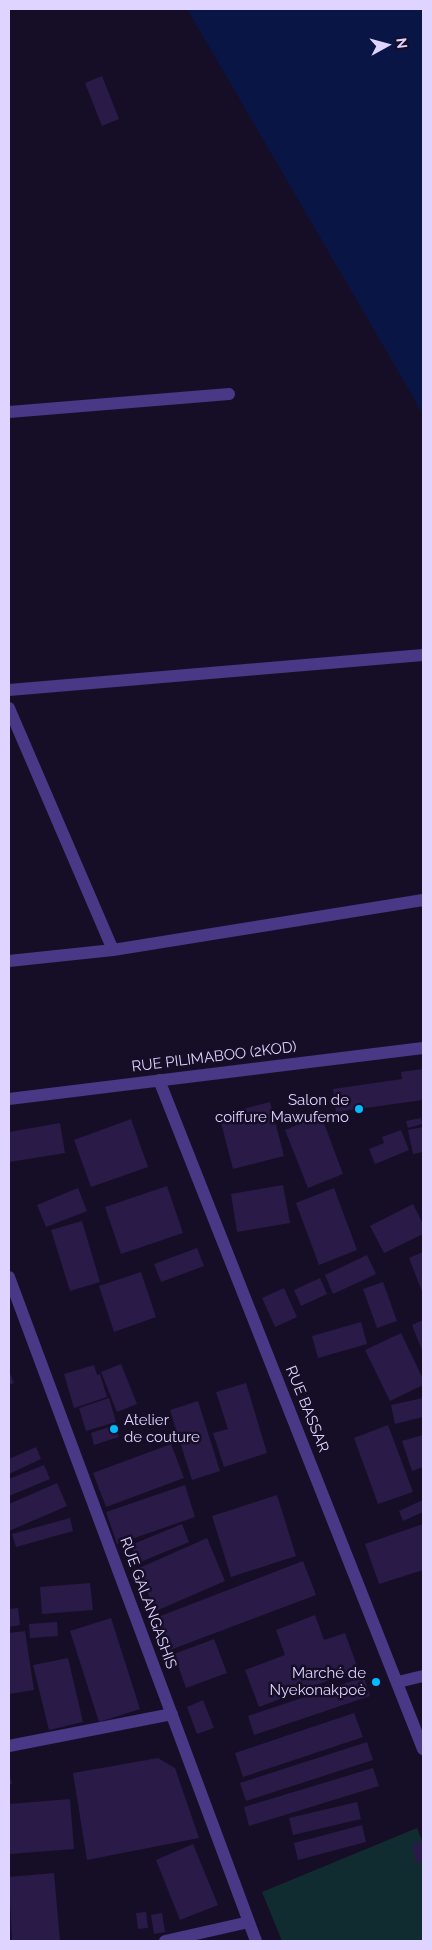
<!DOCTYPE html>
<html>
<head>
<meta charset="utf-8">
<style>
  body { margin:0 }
  #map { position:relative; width:432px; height:1950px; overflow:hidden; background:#160e26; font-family:Raleway,sans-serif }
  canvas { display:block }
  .frame { position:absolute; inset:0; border:10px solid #dfd3ff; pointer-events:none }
  .north { position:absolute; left:362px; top:20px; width:50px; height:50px; -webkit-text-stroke:4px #160e26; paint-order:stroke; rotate:83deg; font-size:14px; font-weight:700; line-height:20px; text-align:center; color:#dfd3ff }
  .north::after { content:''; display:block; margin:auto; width:18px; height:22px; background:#dfd3ff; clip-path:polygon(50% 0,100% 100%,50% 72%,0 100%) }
</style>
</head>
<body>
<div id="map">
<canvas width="432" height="1950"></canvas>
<div class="frame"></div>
<div class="north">N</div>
</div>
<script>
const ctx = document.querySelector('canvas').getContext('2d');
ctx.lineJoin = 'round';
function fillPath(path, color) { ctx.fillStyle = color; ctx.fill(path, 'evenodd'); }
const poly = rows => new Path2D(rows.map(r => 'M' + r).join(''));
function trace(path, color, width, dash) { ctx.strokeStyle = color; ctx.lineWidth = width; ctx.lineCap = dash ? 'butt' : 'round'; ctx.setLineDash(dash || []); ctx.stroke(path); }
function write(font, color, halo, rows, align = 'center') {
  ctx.font = font + ' Raleway,sans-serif'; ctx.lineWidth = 5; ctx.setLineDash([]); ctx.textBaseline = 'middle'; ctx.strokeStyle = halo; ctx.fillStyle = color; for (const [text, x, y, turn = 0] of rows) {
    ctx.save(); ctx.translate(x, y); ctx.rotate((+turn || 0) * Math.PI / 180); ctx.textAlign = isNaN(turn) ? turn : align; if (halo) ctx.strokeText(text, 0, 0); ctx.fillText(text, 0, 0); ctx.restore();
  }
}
fillPath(poly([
  [417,1828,423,1843,423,1941,282,1941,262,1892]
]), '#112c30');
fillPath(poly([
  [187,9,423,9,423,414]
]), '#091544');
fillPath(poly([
  [102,76,119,119,102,126,85,83],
  [423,1069,423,1100,336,1112,333,1089,402,1079,401,1072],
  [270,1102,284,1156,233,1169,219,1115],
  [321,1115,343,1174,308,1188,285,1130],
  [421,1118,422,1124,408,1128,406,1121],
  [131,1119,148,1167,91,1187,74,1140],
  [60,1123,65,1153,9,1162,9,1132],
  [423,1127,423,1152,413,1154,408,1130],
  [401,1130,409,1150,375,1164,369,1149,384,1143,382,1137],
  [283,1185,290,1223,237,1232,231,1194],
  [167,1186,183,1233,121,1254,105,1207],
  [78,1188,87,1211,46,1227,37,1205],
  [334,1188,357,1250,319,1265,296,1203],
  [413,1204,423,1224,423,1234,384,1253,370,1226],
  [82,1221,100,1282,70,1291,51,1230],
  [197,1248,204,1266,161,1282,154,1264],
  [423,1252,423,1294,409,1258],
  [367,1255,376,1274,333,1294,325,1275],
  [141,1272,156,1317,114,1332,99,1286],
  [320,1278,327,1294,301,1306,294,1290],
  [383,1282,397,1321,377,1328,363,1289],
  [284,1288,297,1317,275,1327,262,1298],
  [423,1320,423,1353,412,1325],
  [361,1322,367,1344,318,1358,312,1336],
  [401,1333,423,1379,423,1385,390,1401,365,1350],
  [121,1364,137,1404,117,1412,101,1372],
  [94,1365,97,1375,100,1374,107,1397,74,1408,64,1374],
  [9,1371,14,1383,9,1385],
  [246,1383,267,1453,224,1467,213,1433,228,1429,216,1392],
  [109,1398,116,1422,86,1431,79,1408],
  [423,1398,423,1417,395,1424,391,1405],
  [198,1401,220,1471,192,1480,170,1410],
  [115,1425,119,1437,94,1445,91,1433],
  [388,1425,413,1492,378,1504,354,1438],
  [423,1435,423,1467,412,1471,402,1441],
  [171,1444,184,1478,106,1507,93,1473],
  [36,1447,41,1459,9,1474,9,1459],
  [44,1465,50,1479,9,1496,9,1479],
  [57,1483,67,1506,9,1531,9,1504],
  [185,1485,195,1517,117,1544,106,1512],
  [277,1495,296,1556,231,1577,212,1516],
  [423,1500,423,1512,403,1521,399,1511],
  [70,1518,73,1531,16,1547,12,1534],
  [182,1524,189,1542,138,1563,131,1545],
  [423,1524,423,1570,379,1584,365,1544],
  [207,1538,225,1581,156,1611,137,1569],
  [303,1561,316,1595,170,1650,158,1617],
  [90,1583,93,1610,42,1614,40,1587],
  [18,1608,20,1625,9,1627,9,1609],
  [315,1615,324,1640,345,1633,358,1669,259,1707,245,1670,285,1655,276,1630],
  [111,1618,140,1709,99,1722,70,1631],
  [57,1622,58,1636,30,1638,29,1624],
  [25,1631,34,1690,9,1694,9,1633],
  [214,1639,227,1673,186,1688,174,1654],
  [68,1658,83,1722,49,1730,33,1665],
  [364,1677,370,1696,254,1735,248,1716],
  [203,1700,214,1728,197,1734,187,1707],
  [354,1713,363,1737,243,1777,235,1753],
  [367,1742,373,1760,246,1801,240,1783],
  [158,1758,175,1768,199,1838,87,1860,73,1773],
  [373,1768,379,1786,249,1826,244,1807],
  [9,1773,12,1784,9,1785],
  [70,1799,74,1849,10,1854,9,1804],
  [357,1802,361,1819,293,1835,289,1818],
  [362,1825,366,1842,298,1860,294,1843],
  [423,1842,423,1862,416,1863,412,1844],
  [193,1844,218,1905,180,1920,156,1860],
  [54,1873,60,1941,12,1941,9,1877],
  [146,1912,148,1928,138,1929,136,1913],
  [162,1913,165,1932,154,1934,151,1915]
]), '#2a1a47');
trace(poly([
  [9,412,229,394],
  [9,690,423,655],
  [9,708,113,950],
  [9,961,113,950,423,900],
  [159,1080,423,1749],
  [9,1099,423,1048],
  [9,1277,256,1941],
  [398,1682,423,1676],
  [9,1746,172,1714],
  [165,1941,249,1922]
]), '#483886', 12);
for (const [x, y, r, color] of [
  [359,1109,5,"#00bbfe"],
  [114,1429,5,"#00bbfe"],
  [376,1682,5,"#00bbfe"]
]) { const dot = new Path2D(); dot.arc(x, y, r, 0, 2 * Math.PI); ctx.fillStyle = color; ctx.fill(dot); trace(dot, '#160e26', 2); }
write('15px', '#dfd3ff', '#160e26', [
  ["RUE PILIMABOO (2KOD)",214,1057,-7],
  ["RUE BASSAR",307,1409,68],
  ["RUE GALANGASHIS",148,1603,70]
]);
write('15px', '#dfd3ff', '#160e26', [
  ["Salon de",349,1100],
  ["coiffure Mawufemo",349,1117],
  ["Atelier",124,1420,"left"],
  ["de couture",124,1437,"left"],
  ["Marché de",366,1673],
  ["Nyekonakpoè",366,1690]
], 'right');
</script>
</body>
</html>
